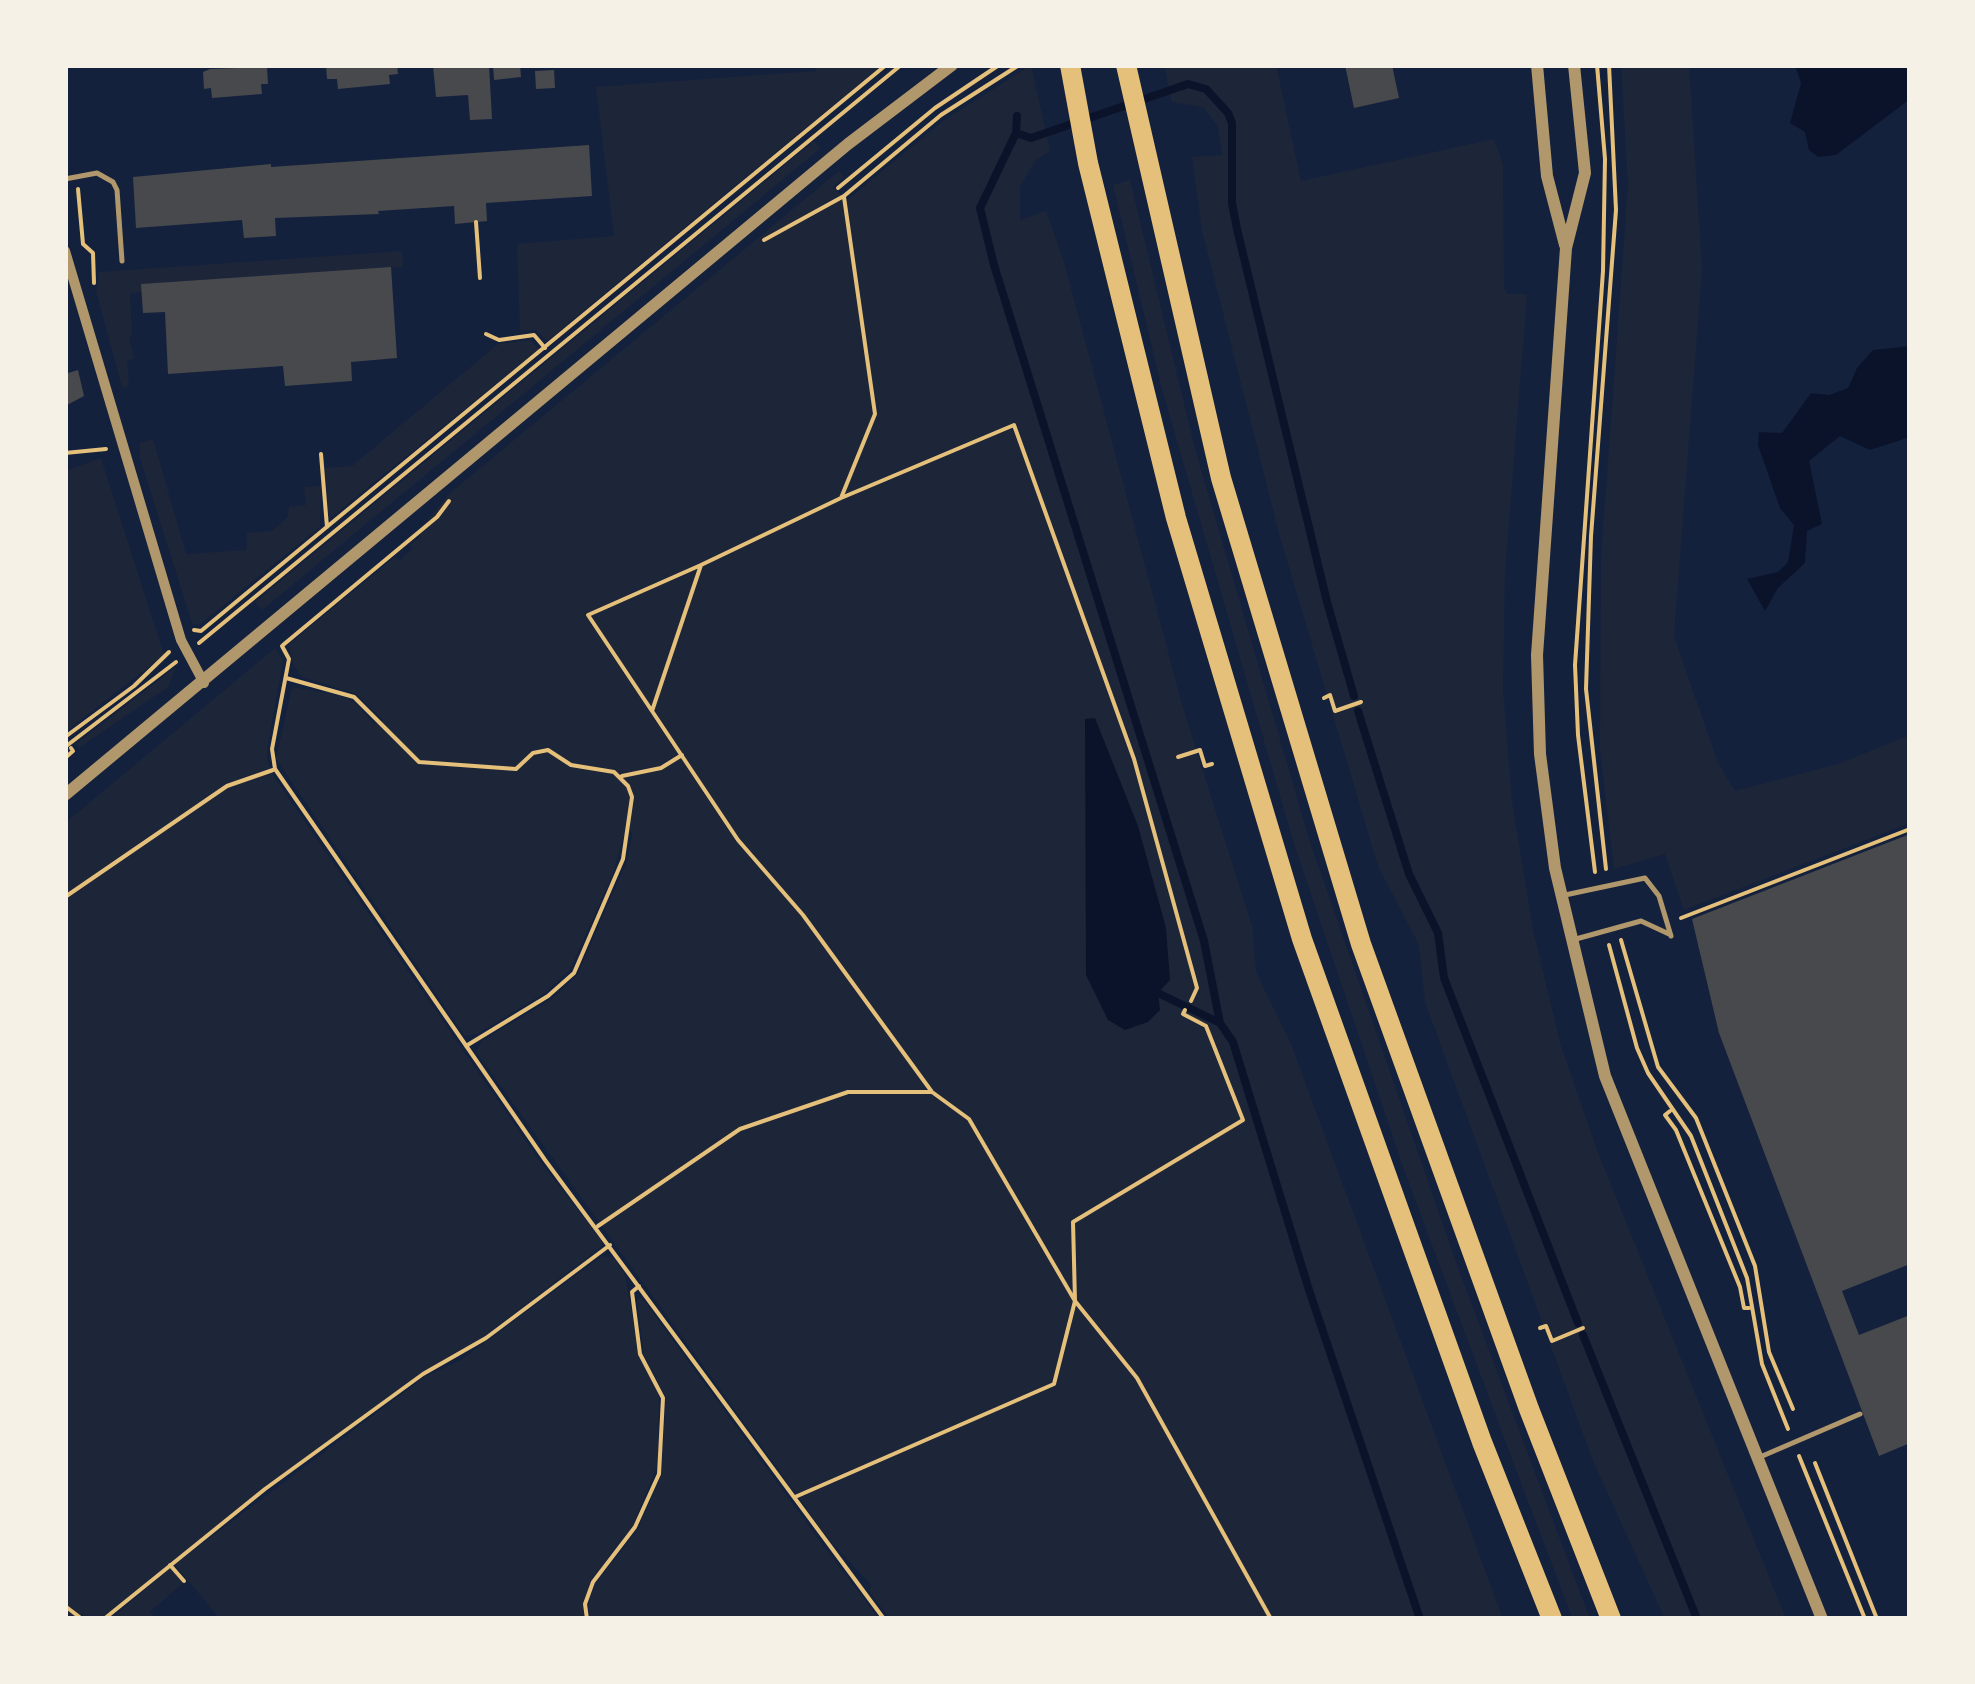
<!DOCTYPE html>
<html>
<head>
<meta charset="utf-8">
<style>
  body { margin:0 }
  #map { position:relative; width:1975px; height:1684px; overflow:hidden; background:#14213d; font-family:"Libre Baskerville",serif }
  canvas { display:block }
  .frame { position:absolute; inset:0; border:68px solid #f6f1e7; pointer-events:none }
</style>
</head>
<body>
<div id="map">
<canvas width="1975" height="1684"></canvas>
<div class="frame"></div>
</div>
<script>
const ctx = document.querySelector('canvas').getContext('2d');
ctx.lineJoin = 'round';
function fillPath(path, color) { ctx.fillStyle = color; ctx.fill(path, 'evenodd'); }
const poly = rows => new Path2D(rows.map(r => 'M' + r).join(''));
function trace(path, color, width, dash) { ctx.strokeStyle = color; ctx.lineWidth = width; ctx.lineCap = dash ? 'butt' : 'round'; ctx.setLineDash(dash || []); ctx.stroke(path); }
fillPath(poly([
  [817,65,882,65,547,341,536,330,520,331,517,244,614,236,596,87,816,71],
  [1031,65,1050,151,1036,160,1020,186,1020,220,1046,211,1064,262,1183,708,1252,926,1256,972,1291,1044,1503,1619,890,1619,869,1591,871,1585,827,1537,476,1052,482,1041,552,999,577,975,627,861,633,831,623,837,613,874,570,970,545,993,477,1034,465,1036,276,759,292,687,339,695,356,703,374,724,383,720,356,694,302,677,293,665,289,644,395,557,399,561,412,549,410,545,421,536,418,532,450,493,839,171,844,177,833,187,846,201,943,121],
  [1164,65,1276,65,1301,181,1494,139,1503,165,1504,287,1507,294,1527,294,1505,573,1503,690,1512,801,1533,930,1561,1046,1597,1150,1786,1619,1665,1619,1593,1461,1425,1002,1419,945,1378,866,1280,537,1202,230,1192,157,1222,155,1218,126,1203,107,1172,102],
  [1621,65,1689,65,1702,269,1674,636,1718,763,1735,791,1838,764,1910,735,1910,823,1684,910,1665,854,1614,869,1600,750,1601,559,1628,185],
  [814,141,821,148,262,610,255,602],
  [1130,180,1195,449,1310,842,1457,1265,1590,1619,1573,1619,1521,1483,1407,1178,1294,844,1162,389,1113,185],
  [402,251,403,267,142,284,142,292,130,294,132,336,129,337,134,359,127,360,129,386,122,387,96,291,99,272],
  [531,340,539,349,329,519,325,468,352,466,498,344],
  [153,439,186,554,246,550,247,533,272,531,288,517,289,507,306,505,304,487,321,486,320,527,199,625,192,623,140,458,140,443],
  [101,458,164,655,65,732,65,471],
  [275,648,283,661,268,744,267,759,274,777,539,1160,602,1241,601,1247,459,1355,423,1372,265,1488,101,1619,88,1619,82,1614,77,1619,65,1619,65,823],
  [176,667,168,687,79,748,76,744],
  [602,1256,614,1258,625,1275,640,1360,659,1389,658,1464,633,1526,591,1580,583,1605,584,1619,220,1619,175,1565,179,1561,426,1376,461,1360],
  [642,1298,819,1540,879,1619,590,1619,588,1604,596,1583,638,1529,661,1475,666,1398,644,1355,637,1299],
  [171,1568,183,1583,150,1612,155,1619,110,1619]
]), '#1d2539');
fillPath(poly([
  [1795,65,1910,65,1910,99,1836,155,1818,157,1809,150,1805,132,1790,123,1801,83],
  [1910,346,1910,437,1870,450,1840,436,1809,461,1822,524,1807,531,1805,563,1778,588,1765,611,1747,579,1778,572,1788,562,1794,525,1780,508,1758,445,1759,432,1782,433,1811,393,1829,395,1848,388,1857,368,1873,350],
  [1095,718,1138,826,1166,928,1170,980,1158,993,1160,1010,1148,1022,1125,1030,1108,1020,1086,975,1085,719]
]), '#0b132b');
trace(poly([
  [1017,116,1016,133,980,208,994,265,1204,941,1220,1023,1233,1042,1309,1290,1420,1619],
  [1016,133,1031,138,1188,84,1206,89,1228,113,1232,123,1232,203,1237,229,1327,602,1354,696],
  [1358,711,1409,874,1438,933,1444,978,1578,1323],
  [1158,993,1220,1023],
  [1583,1335,1697,1619]
]), '#0b132b', 8);
fillPath(poly([
  [326,65,397,65,398,74,389,75,390,84,338,89,337,79,327,79],
  [433,65,489,65,492,119,470,120,468,95,436,97],
  [493,65,520,65,521,77,494,80],
  [1345,65,1392,65,1399,98,1354,108],
  [267,67,268,84,261,84,262,94,212,98,211,88,204,89,203,72,210,69],
  [554,70,555,88,536,89,535,71],
  [589,145,592,196,486,203,487,221,455,224,454,206,378,211,379,214,275,218,276,236,244,238,242,220,136,228,133,177,271,164,271,167],
  [391,267,397,358,351,362,352,381,285,386,283,366,168,374,165,312,143,313,141,284],
  [78,370,84,396,65,406,65,374],
  [1910,834,1910,1264,1842,1291,1859,1335,1910,1315,1910,1443,1879,1456,1719,1033,1692,919]
]), '#48494c');
trace(poly([
  [838,188,935,108,999,65],
  [78,189,83,244,93,253,94,283],
  [476,222,480,278],
  [764,240,844,196,941,115,1019,65],
  [486,334,499,340,534,335,545,348],
  [65,453,106,449],
  [321,454,327,527],
  [841,498,1014,425,1134,759,1197,988,1191,1001],
  [701,565,841,498,875,414,844,197],
  [194,630,201,631,242,597,886,65],
  [199,643,901,65],
  [283,645,437,517,449,501],
  [282,646,289,659,272,749,275,769,545,1160,884,1619],
  [286,678,354,697,419,762,516,769,533,753,548,750,571,765,614,772,628,786,632,797,623,859,574,973,548,996,466,1046],
  [1324,698,1330,695,1335,711,1361,702],
  [652,711,701,565,588,615,738,840,803,915,932,1092,969,1119,1075,1301,1137,1378,1271,1619],
  [65,737,134,686,169,652],
  [65,741,65,742],
  [65,747,176,662],
  [1178,757,1200,750,1205,766,1212,764],
  [65,758,73,751,71,748],
  [622,776,661,768,682,755],
  [1606,869,1586,689,1591,536,1616,210,1609,65],
  [1595,872,1578,735,1575,665,1603,271,1605,159,1597,65],
  [65,897,227,786,273,770],
  [1681,918,1910,829],
  [1621,940,1658,1067,1696,1118,1755,1266,1769,1352,1793,1409],
  [1609,945,1637,1048,1648,1073,1691,1136,1747,1278,1762,1364,1788,1429],
  [1670,1111,1665,1115,1676,1130,1740,1287,1744,1308,1749,1308],
  [598,1226,740,1129,848,1092,932,1092],
  [1540,1328,1546,1326,1552,1341,1583,1328],
  [1799,1456,1865,1619],
  [1815,1463,1877,1619],
  [795,1497,1054,1384,1075,1301,1073,1222,1243,1120,1206,1026,1183,1014,1185,1010],
  [170,1565,184,1581],
  [65,1606,82,1619],
  [104,1619,265,1489,423,1374,486,1338,610,1245],
  [587,1619,585,1604,593,1582,635,1527,659,1474,663,1398,640,1354,632,1292,639,1286]
]), '#e5c07b', 4);
trace(poly([
  [65,179,97,173,113,182,117,190,122,261],
  [1565,895,1645,878,1659,896,1671,936],
  [1576,939,1641,921,1669,934],
  [1760,1457,1860,1414]
]), '#b1986c', 5);
trace(poly([
  [65,251,181,640,204,683]
]), '#b1986c', 10);
trace(poly([
  [1537,65,1547,176,1565,245],
  [1574,65,1585,173,1566,248,1537,655,1540,754,1555,868,1605,1076,1822,1619],
  [65,795,848,144,952,65]
]), '#b1986c', 12);
trace(poly([
  [1070,65,1088,163,1176,518,1302,939,1482,1442,1552,1619],
  [1126,65,1221,478,1361,944,1529,1409,1611,1619]
]), '#e5c07b', 20);
</script>
</body>
</html>
